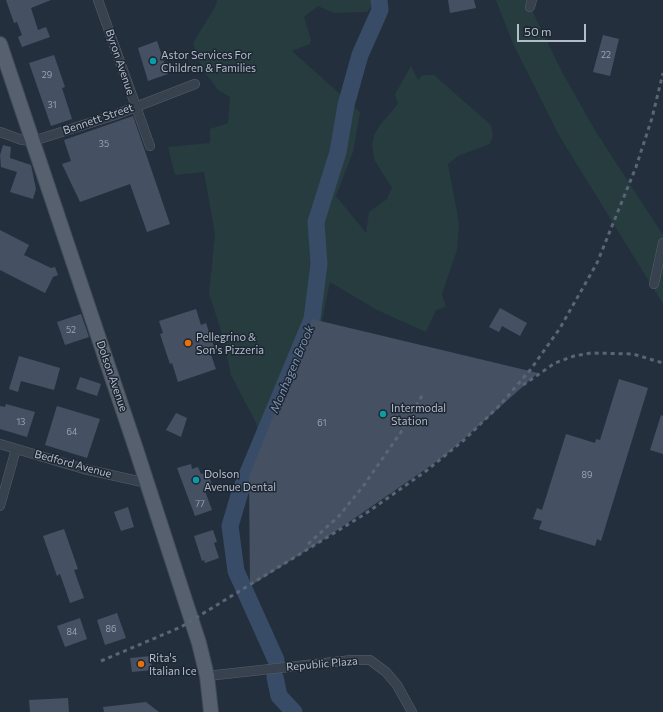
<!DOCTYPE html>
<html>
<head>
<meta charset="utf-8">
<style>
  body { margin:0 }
  #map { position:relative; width:663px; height:712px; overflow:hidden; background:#242f3e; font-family:Commissioner,sans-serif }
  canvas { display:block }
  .scale { position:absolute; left:517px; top:24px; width:69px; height:18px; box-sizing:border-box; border:2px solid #b4bcc9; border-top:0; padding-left:5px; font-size:12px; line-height:14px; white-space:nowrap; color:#b4bcc9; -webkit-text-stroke:3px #1d2633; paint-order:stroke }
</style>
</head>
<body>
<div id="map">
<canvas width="663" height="712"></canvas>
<div class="scale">50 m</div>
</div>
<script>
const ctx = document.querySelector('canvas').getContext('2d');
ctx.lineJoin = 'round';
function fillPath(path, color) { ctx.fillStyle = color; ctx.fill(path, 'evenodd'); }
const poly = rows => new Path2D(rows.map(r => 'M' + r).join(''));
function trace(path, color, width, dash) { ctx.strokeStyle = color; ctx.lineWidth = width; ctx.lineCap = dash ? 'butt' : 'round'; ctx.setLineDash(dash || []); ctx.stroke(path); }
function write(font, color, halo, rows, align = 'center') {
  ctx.font = font + ' Commissioner,sans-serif'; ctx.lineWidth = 3; ctx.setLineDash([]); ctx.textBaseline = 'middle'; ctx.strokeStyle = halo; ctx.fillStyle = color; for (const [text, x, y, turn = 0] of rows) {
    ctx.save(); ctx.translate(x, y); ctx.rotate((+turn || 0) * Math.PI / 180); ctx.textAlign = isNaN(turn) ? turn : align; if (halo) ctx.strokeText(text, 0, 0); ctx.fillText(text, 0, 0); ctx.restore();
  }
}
fillPath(poly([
  [217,0,376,0,367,12,334,13,318,6,304,17,311,40,310,44,292,51,360,112,353,152,336,196,366,233,369,212,387,199,392,188,375,161,372,146,374,135,380,125,398,104,395,94,411,66,418,80,423,75,434,75,491,125,493,136,490,144,458,156,448,164,459,223,457,250,442,294,446,307,436,310,426,332,377,310,330,282,319,334,257,462,261,447,256,423,231,375,222,334,209,293,215,234,204,172,175,175,168,147,210,143,210,129,228,123,230,97,218,90,201,67,193,43,215,7],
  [496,0,527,0,562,72,596,132,663,235,663,304,560,137,514,46]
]), '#263c3f');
trace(poly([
  [276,660,236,571,230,526,240,492,312,319,319,264,316,222,338,152,346,105,360,55,380,10,379,0],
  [275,677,279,696,294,712]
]), '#394c67', 17);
fillPath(poly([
  [6,0,51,0,31,8,38,30,46,27,50,37,22,47,18,37,22,35,17,22,14,23],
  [448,0,474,0,476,8,450,13],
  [603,35,619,39,610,76,593,72],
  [157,41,168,74,148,81,138,48],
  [54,55,65,87,62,88,72,119,51,126,29,63],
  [133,116,170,224,147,232,130,184,80,202,62,164,71,161,64,140],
  [3,145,11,147,10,158,31,165,36,189,33,199,10,192,17,172,1,167,0,155],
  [0,230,29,245,24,255,51,268,55,267,58,275,53,277,45,293,0,270],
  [500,308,527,323,520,336,502,326,499,332,489,327],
  [196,309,201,325,206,323,216,353,211,355,216,369,178,382,172,363,170,364,160,334,163,333,159,321],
  [81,314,89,337,65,345,57,322],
  [312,319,538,373,446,455,323,540,250,586,249,477],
  [19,356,60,368,54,390,21,381,18,392,9,389],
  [80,377,101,384,97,396,76,389],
  [619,379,648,388,601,541,597,539,595,546,539,529,542,521,533,519,537,508,542,510,566,434,595,443,596,439,600,440],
  [6,404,35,412,27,437,0,429,0,406,5,407],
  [57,406,100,419,87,458,45,445],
  [176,413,187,418,181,437,166,430],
  [661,415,663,416,663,454,650,450],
  [191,464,192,469,198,467,201,474,208,472,212,486,204,488,212,510,195,516,177,468],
  [128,507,134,527,121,531,114,512],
  [64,529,78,569,74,570,84,598,70,603,60,574,57,576,43,536],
  [213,530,217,542,214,543,219,558,205,563,204,560,202,561,194,536],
  [117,613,126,638,105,645,97,620],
  [80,618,87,639,65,647,57,626],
  [151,656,152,670,132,672,130,658],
  [68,698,69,712,30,712,29,700],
  [146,702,159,712,104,712,103,707]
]), '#455162');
const minor = poly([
  [98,0,150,146],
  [530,7,532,0],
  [0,132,22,140,33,141,115,115,195,84],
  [654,284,663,243],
  [0,444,84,469,147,483],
  [0,506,16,449],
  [207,676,352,660,370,660,386,672,397,685,412,712]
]);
const primary = poly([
  [0,44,136,449,199,643,207,676,211,712]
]);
trace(minor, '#565f6c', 10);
trace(primary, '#414a57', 16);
trace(minor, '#38414e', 9);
trace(primary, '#56606e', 14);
trace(poly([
  [523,385,555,363,574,356,591,353,633,354,663,363],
  [308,544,339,516,364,485,401,432,423,394],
  [101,661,181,627,365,514,426,471,464,440,500,405,531,369,560,328,597,263,636,167,652,118,663,73]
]), '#5a6575', 3, [4, 4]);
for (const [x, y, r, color] of [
  [153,61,4,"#0f9aa8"],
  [188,343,4,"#e8710a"],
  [383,414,4,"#0f9aa8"],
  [196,480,4,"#0f9aa8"],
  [141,664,4,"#e8710a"]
]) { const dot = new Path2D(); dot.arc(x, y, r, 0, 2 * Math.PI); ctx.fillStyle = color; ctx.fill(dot); trace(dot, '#1d2633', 1.5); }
write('9px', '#98a1af', null, [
  ["22",606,55],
  ["29",47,75],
  ["31",52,105],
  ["35",104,144],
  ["52",71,330],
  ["13",21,422],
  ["61",322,423],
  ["64",72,432],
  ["89",587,475],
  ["77",200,504],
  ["86",111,629],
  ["84",72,632]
]);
write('11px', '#b4bcc9', '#1d2633', [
  ["Astor Services For",161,55],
  ["Children & Families",161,68],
  ["Pellegrino &",196,337],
  ["Son's Pizzeria",196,350],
  ["Intermodal",391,408],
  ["Station",391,421],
  ["Dolson",204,474],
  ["Avenue Dental",204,487],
  ["Rita's",149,658],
  ["Italian Ice",149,671]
], 'left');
write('11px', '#b4bcc9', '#1d2633', [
  ["Byron Avenue",120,62,71],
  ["Bennett Street",98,119,-19],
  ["Dolson Avenue",112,376,71],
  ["Bedford Avenue",73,464,15],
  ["Republic Plaza",322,664,-5]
]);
write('italic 12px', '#7c92b1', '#1d2633', [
  ["Monhagen Brook",292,369,-67]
]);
</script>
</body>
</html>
